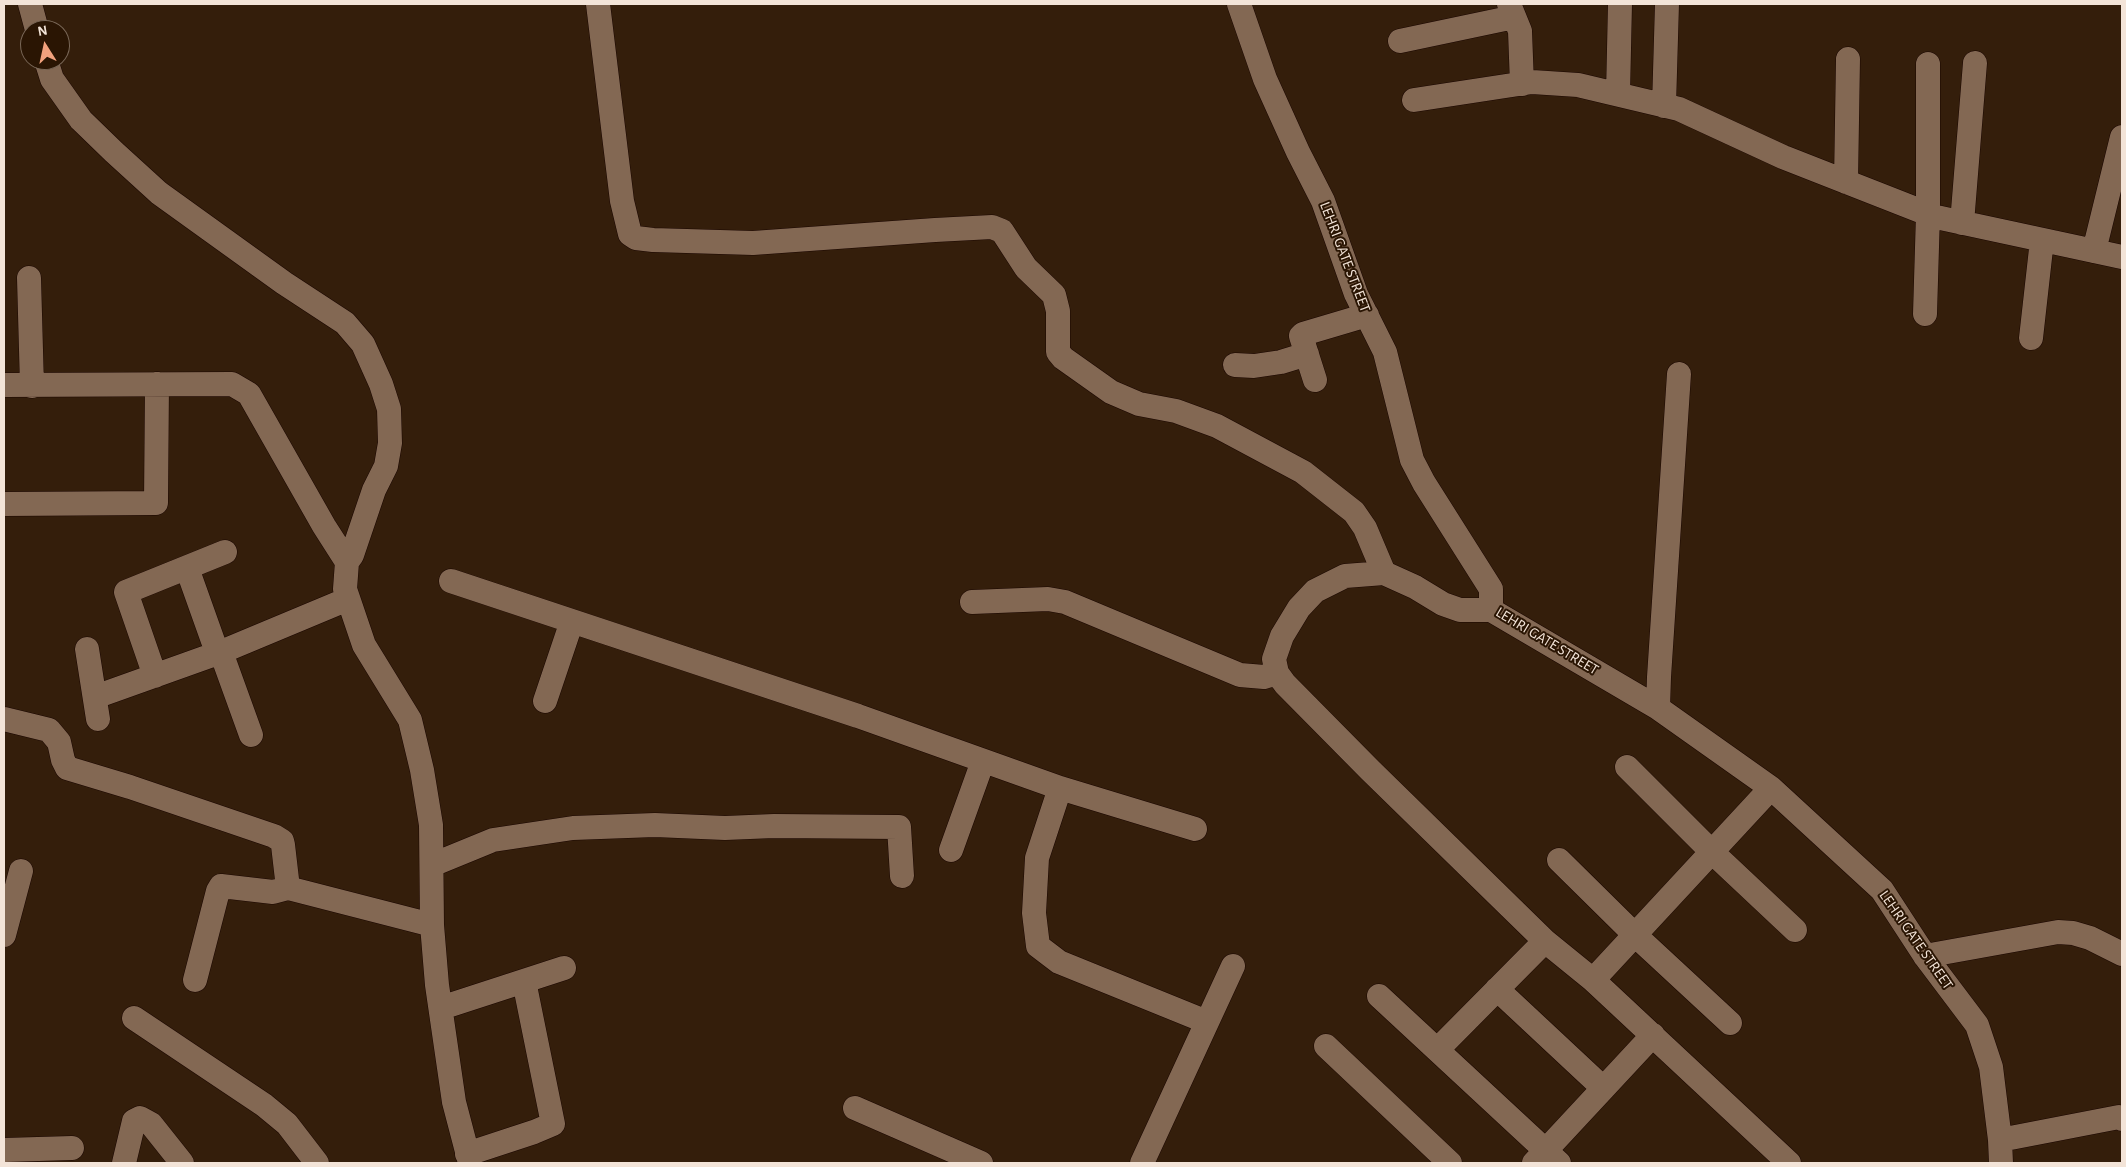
<!DOCTYPE html>
<html>
<head>
<meta charset="utf-8">
<style>
  body { margin:0 }
  #map { position:relative; width:2126px; height:1167px; overflow:hidden; background:#341e0b; font-family:"Alegreya Sans",sans-serif }
  canvas { display:block }
  .frame { position:absolute; inset:0; border:5px solid #f3e4d8; pointer-events:none }
  .north { position:absolute; left:20px; top:20px; width:50px; height:50px; box-sizing:border-box; background:#2a1503; border:1px solid #7a6858; border-radius:50%; rotate:350deg; font-size:14px; font-weight:700; line-height:20px; text-align:center; color:#f3e4d8 }
  .north::after { content:''; display:block; margin:auto; width:18px; height:22px; background:#f1a17d; clip-path:polygon(50% 0,100% 100%,50% 72%,0 100%) }
</style>
</head>
<body>
<div id="map">
<canvas width="2126" height="1167"></canvas>
<div class="frame"></div>
<div class="north">N</div>
</div>
<script>
const ctx = document.querySelector('canvas').getContext('2d');
ctx.lineJoin = 'round';
const poly = rows => new Path2D(rows.map(r => 'M' + r).join(''));
function trace(path, color, width, dash) { ctx.strokeStyle = color; ctx.lineWidth = width; ctx.lineCap = dash ? 'butt' : 'round'; ctx.setLineDash(dash || []); ctx.stroke(path); }
function write(font, color, halo, rows, align = 'center') {
  ctx.font = font + ' "Alegreya Sans",sans-serif'; ctx.lineWidth = 4; ctx.setLineDash([]); ctx.textBaseline = 'middle'; ctx.strokeStyle = halo; ctx.fillStyle = color; for (const [text, x, y, turn = 0] of rows) {
    ctx.save(); ctx.translate(x, y); ctx.rotate((+turn || 0) * Math.PI / 180); ctx.textAlign = isNaN(turn) ? turn : align; if (halo) ctx.strokeText(text, 0, 0); ctx.fillText(text, 0, 0); ctx.restore();
  }
}
const minor = poly([
  [30,4,37,30],
  [598,4,622,201,630,234,636,238,653,240,753,243,935,230,992,227,1002,231,1026,268,1054,295,1058,311,1058,352,1063,358,1111,392,1139,404,1176,411,1217,426,1303,472,1354,512,1365,528,1384,573],
  [1239,4,1265,79,1298,152,1323,201,1356,294,1385,352,1412,460,1424,483,1491,589,1491,610,1658,708,1771,788,1882,890,1925,956,1977,1025,1991,1067,2000,1140,2001,1163],
  [1509,4,1520,31,1522,84],
  [1400,41,1514,17],
  [46,60,52,79,81,120,114,152,159,193,284,283,345,323,363,344,381,384,389,409,390,443,386,466,374,490,352,555,347,562,345,589,364,645,410,720,422,770,431,825,432,925,437,985,454,1102,470,1163],
  [1618,94,1620,4],
  [1414,100,1532,82,1578,85,1679,109,1783,157,1936,217,2122,257],
  [1664,106,1667,4],
  [1846,182,1848,59],
  [1962,223,1975,63],
  [2094,251,2122,137],
  [29,278,32,386],
  [1925,314,1928,214,1928,64],
  [2031,338,2042,240],
  [1235,365,1254,366,1281,362,1307,354],
  [1315,380,1301,336,1303,334,1367,315],
  [4,385,232,384,249,394,324,526,347,562],
  [4,504,156,503,157,384],
  [187,568,213,641],
  [451,581,858,716,1060,788,1195,829],
  [972,602,1048,599,1065,602,1240,675,1264,677,1277,673],
  [1491,610,1460,610,1443,604,1415,587,1384,573,1345,576,1315,591,1299,608,1282,636,1274,659,1277,673,1285,684,1370,770,1545,941,1593,980,1789,1163],
  [87,649,98,719],
  [155,676,126,592,225,552],
  [95,697,221,652],
  [545,701,572,621],
  [1658,708,1659,677,1679,374],
  [4,719,49,730,59,742,63,760,67,768,130,787,274,836,282,841,283,845,288,888,432,925],
  [251,735,221,652,348,599],
  [1627,767,1712,852,1795,930],
  [1060,788,1037,858,1034,913,1038,946,1059,962,1207,1022],
  [951,850,983,761],
  [1559,860,1635,935,1730,1023],
  [432,865,493,840,573,828,655,825,725,828,774,826,899,827,902,876],
  [4,935,21,871],
  [1925,956,2058,932,2073,933,2090,938,2122,954],
  [195,980,218,891,221,886,273,892,288,888],
  [1593,980,1771,788],
  [1497,989,1603,1088],
  [1379,996,1559,1163],
  [441,1008,564,968],
  [134,1018,264,1105,287,1124,317,1163],
  [1326,1046,1450,1163],
  [1438,1049,1545,941],
  [855,1108,981,1163],
  [2000,1140,2119,1117,2122,1119],
  [4,1150,72,1148],
  [467,1154,534,1132,553,1124,524,981],
  [124,1163,134,1121,140,1118,151,1124,182,1163],
  [1142,1163,1233,966],
  [1534,1163,1653,1035]
]);
trace(minor, '#1b0700', 25);
trace(minor, '#836853', 24);
write('15px', '#f3e4d8', '#2a1503', [
  ["LEHRI GATE STREET",1345,257,69],
  ["LEHRI GATE STREET",1547,641,31],
  ["LEHRI GATE STREET",1916,940,55]
]);
</script>
</body>
</html>
